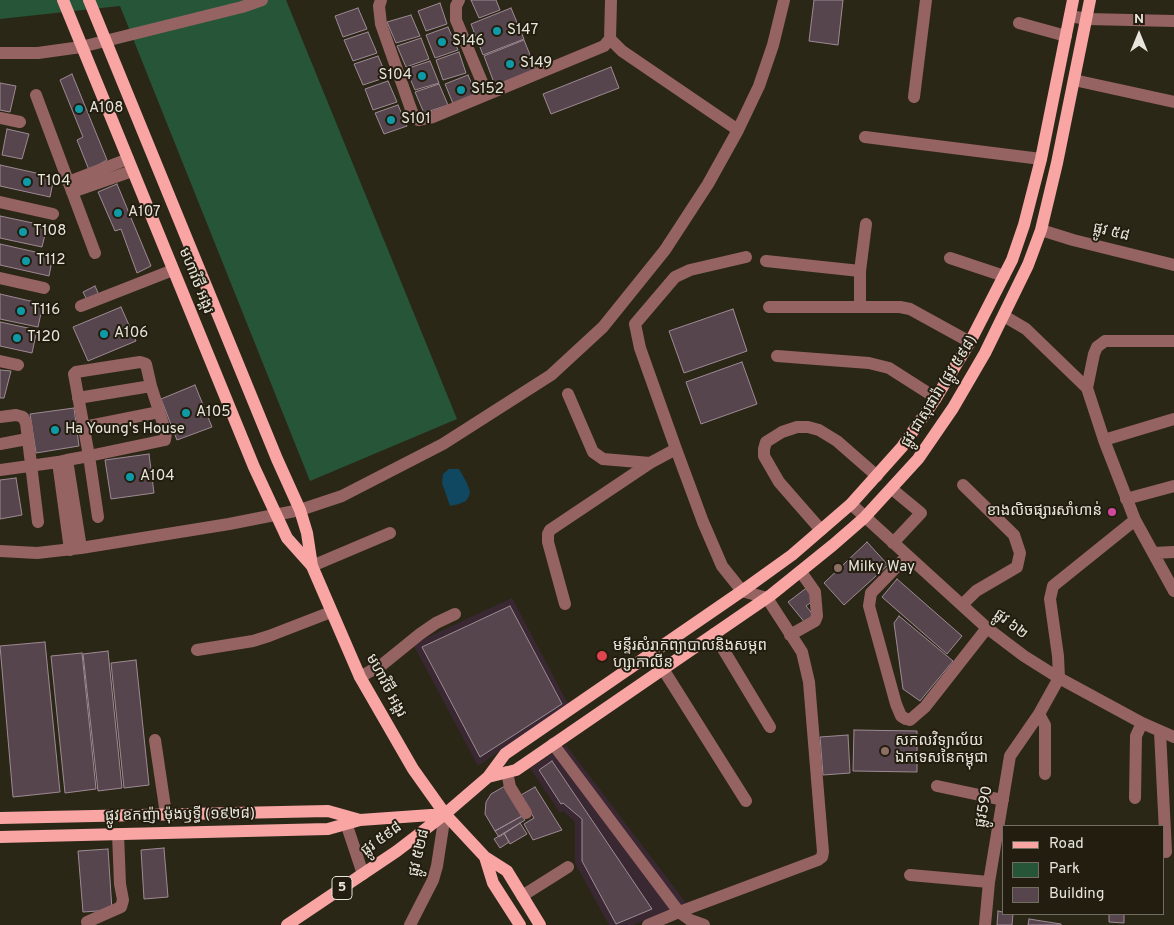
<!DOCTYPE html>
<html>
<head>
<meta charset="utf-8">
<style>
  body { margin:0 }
  #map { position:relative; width:1174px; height:925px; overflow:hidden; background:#2b2717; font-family:Overpass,sans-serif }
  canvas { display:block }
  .legend { position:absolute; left:1002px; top:825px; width:162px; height:90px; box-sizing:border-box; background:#221d0e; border:1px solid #716d60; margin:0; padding:6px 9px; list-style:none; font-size:15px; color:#e8e5dc }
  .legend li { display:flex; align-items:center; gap:10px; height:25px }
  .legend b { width:25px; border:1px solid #716d60 }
  .north { position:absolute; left:1114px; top:10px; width:50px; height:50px; -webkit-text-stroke:4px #221d0e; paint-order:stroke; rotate:0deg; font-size:14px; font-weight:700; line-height:20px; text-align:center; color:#e8e5dc }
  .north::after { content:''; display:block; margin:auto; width:18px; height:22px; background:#e8e5dc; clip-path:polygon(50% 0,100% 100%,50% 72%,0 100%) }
</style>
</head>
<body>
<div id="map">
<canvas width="1174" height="925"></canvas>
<ul class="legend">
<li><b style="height:6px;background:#f8a5a4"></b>Road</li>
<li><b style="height:14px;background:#265537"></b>Park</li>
<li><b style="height:14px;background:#57454e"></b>Building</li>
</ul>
<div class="north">N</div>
</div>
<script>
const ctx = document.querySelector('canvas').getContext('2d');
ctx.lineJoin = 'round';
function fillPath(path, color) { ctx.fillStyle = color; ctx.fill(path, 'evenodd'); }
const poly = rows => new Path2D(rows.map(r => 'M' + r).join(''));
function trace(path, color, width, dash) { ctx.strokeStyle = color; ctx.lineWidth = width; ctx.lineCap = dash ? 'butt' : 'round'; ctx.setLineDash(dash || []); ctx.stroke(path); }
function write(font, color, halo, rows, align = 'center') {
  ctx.font = font + ' Overpass,"Noto Sans Khmer",sans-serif'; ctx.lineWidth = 4; ctx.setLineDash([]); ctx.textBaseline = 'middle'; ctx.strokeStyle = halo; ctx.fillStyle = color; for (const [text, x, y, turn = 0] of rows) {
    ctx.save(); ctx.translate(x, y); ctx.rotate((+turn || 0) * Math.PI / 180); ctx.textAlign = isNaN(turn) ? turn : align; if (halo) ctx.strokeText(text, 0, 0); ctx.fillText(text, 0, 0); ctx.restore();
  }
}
fillPath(poly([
  [512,598,568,704,478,766,413,644],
  [566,745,686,903,633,925,609,925,575,863,575,822,563,811,560,813,530,768]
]), '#392832');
fillPath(poly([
  [0,0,286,0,457,419,310,481,120,6,0,19]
]), '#265537');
fillPath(poly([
  [449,469,459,469,467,483,470,492,469,496,466,501,459,504,450,506,442,483,443,474]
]), '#0f4860');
const building = poly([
  [471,0,496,0,500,10,479,18,471,0],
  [814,0,843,0,838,45,809,41,814,0],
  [440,3,447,24,426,31,418,11,440,3],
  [358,8,367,29,343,37,335,16,358,8],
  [511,8,524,39,483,55,471,24,511,8],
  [411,15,420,36,396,43,387,22,411,15],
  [448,27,458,50,435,58,426,35,448,27],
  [368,32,377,53,353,61,344,40,368,32],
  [421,38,429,59,406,67,397,46,421,38],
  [524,40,537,72,496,88,484,56,524,40],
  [459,52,466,73,443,80,436,60,459,52],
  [378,56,387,77,363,85,354,64,378,56],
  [430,61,439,83,415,90,406,69,430,61],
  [611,67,619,88,551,114,543,94,611,67],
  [72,74,107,160,89,170,77,140,83,137,60,80,72,74],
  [468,75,477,96,454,106,445,84,468,75],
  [388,81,397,102,373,110,365,89,388,81],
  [0,83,16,86,10,112,0,110,0,83],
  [439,84,448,105,424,113,415,92,439,84],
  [398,105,407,126,384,134,375,113,398,105],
  [7,129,29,134,22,159,2,155,7,129],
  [0,165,54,177,50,197,0,186,0,165],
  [117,184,151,266,137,273,121,229,115,231,98,192,117,184],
  [0,216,47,226,42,247,0,238,0,216],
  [0,244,53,256,49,276,0,265,0,244],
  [95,286,99,295,87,300,83,292,95,286],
  [0,294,43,304,38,327,0,319,0,294],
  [121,307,136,341,88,361,73,327,121,307],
  [733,309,747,351,684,373,669,331,733,309],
  [0,322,37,330,32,353,0,346,0,322],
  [742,362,757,404,701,424,686,382,742,362],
  [0,370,11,371,4,398,0,398,0,370],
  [195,385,212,427,177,440,161,399,195,385],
  [74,408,79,446,36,453,30,414,74,408],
  [149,454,154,493,111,499,105,460,149,454],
  [16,478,22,515,0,519,0,480,16,478],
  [867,542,888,565,844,605,824,583,867,542],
  [897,579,962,636,947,654,882,597,897,579],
  [809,586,818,597,806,606,815,617,806,624,788,602,809,586],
  [510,606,562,704,480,757,422,647,510,606],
  [899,616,953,661,920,701,903,689,894,623,899,616],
  [45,642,60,792,13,797,0,646,45,642],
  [108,651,122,788,98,791,83,654,108,651],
  [82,653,96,789,65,793,51,656,82,653],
  [136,660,149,785,124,788,111,663,136,660],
  [854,730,917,731,917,772,853,771,854,730],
  [848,735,850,773,823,775,820,737,848,735],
  [552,761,652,909,616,924,582,861,582,819,563,803,561,804,539,770,552,761],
  [505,786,522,816,495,831,485,814,486,802,491,794,505,786],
  [535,787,562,830,533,840,524,824,534,818,521,795,535,787],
  [522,816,525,820,499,837,495,831,522,816],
  [520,823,527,834,510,844,504,833,520,823],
  [504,833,509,842,500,848,494,839,504,833],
  [164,848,168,897,144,899,141,850,164,848],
  [108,849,112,910,83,912,78,851,108,849],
  [998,911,1003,912,1003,914,1013,914,1012,925,997,925,998,911],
  [1109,914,1124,914,1124,923,1109,922,1109,914],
  [1029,919,1061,924,1061,925,1028,925,1029,919]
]);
fillPath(building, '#57454e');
trace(building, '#9e8a94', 1);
trace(poly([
  [381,0,379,6,381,24,412,112,418,120,433,117,604,46,610,39,611,0],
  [459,0,456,6,456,20,487,94],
  [1070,16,1087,19,1174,21],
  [1019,23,1066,36],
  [610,39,622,51,738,130],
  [0,53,38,53,81,47,242,7,262,0],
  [1074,80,1174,102],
  [36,95,95,253],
  [914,97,926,0],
  [0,118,20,122],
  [865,137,1041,159],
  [68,182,128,159],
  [72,192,132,171],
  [0,202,53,214],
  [1041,230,1073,240,1174,265],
  [950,258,1004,276],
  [766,261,860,271,860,307],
  [860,271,866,224],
  [0,278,44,288],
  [81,306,173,270],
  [769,307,900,307,910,309,970,342],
  [1004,316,1026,329,1087,388,1104,440,1135,520,1174,591],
  [777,356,869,363,889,368,936,398],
  [0,361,18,365],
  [1087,388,1094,354,1097,347,1105,341,1174,341],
  [568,394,593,452,603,459,650,463],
  [78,398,151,386],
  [0,417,16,415,23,417,26,423,38,522],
  [84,427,159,412],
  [1104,440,1174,419],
  [0,444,27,439],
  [67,460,89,456,165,440,166,433,151,386,146,364,140,362,76,372,74,374,89,456,98,517],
  [0,470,58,462],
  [892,489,921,513,893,543],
  [1126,499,1174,486],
  [851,504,987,628,1024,656,1059,678,1142,723,1174,737],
  [821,530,779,482,764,456,764,449,766,442,782,432,797,427,808,427,819,430,837,441,877,476],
  [70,550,58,462,67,460,81,548],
  [0,551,37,553,81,548,229,524,300,510,342,496,443,444,551,375,603,327,665,250,708,184,738,130,759,86,773,45,784,0],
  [1153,553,1174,552],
  [907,556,871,593,869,606,896,704,901,716,906,719,910,720,925,707,987,628],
  [312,566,390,533],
  [565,604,548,542,548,534,550,530,650,463,676,449],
  [962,605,976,591,1017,567,1020,553,1014,535,963,485],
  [714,634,770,727],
  [790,635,815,621,817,616,815,592,801,572],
  [197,650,253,641,269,636,331,612],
  [663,669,746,801],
  [360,677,383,664,420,634,436,623,455,614],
  [1039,714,1045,725,1045,774],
  [1160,732,1166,852],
  [155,740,166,814],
  [553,744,679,912,690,920,704,925],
  [507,772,510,787,526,813],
  [937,786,1003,800],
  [1135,798,1136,736,1142,723],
  [346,823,363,874],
  [910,875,989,882],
  [522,896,568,867],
  [87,922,121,907,123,900,120,884,118,834],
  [410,925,433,880,437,866,445,814],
  [648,925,679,912,818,860,822,857,823,852,809,682,802,652,767,598,742,591,722,566,703,522,676,449,640,348,635,324,675,277,690,270,746,257],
  [985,925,989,882,1010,756,1039,714,1059,678,1058,656,1050,599,1053,586,1135,520]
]), '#956362', 12);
trace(poly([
  [63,0,254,467,287,538,312,566],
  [89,0,277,459,300,510,307,533,312,566,360,677,413,769,445,814,485,857,507,871,540,925],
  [488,777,516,770,771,595,833,545,864,518,918,459,953,408,985,353,1028,265,1041,230,1057,163,1090,0],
  [0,818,328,811,360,820],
  [0,837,328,829,360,820,445,814],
  [485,857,493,883,520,925],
  [287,925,397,851,445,814,488,777,505,754,742,591,792,555,851,504,902,447,936,398,970,342,1012,260,1024,225,1041,159,1073,0]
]), '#f8a5a4', 12);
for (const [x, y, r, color] of [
  [497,31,5,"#0f9aa8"],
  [442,42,5,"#0f9aa8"],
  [510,64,5,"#0f9aa8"],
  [422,76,5,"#0f9aa8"],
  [461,90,5,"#0f9aa8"],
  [79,109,5,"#0f9aa8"],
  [391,120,5,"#0f9aa8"],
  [27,182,5,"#0f9aa8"],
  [118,213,5,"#0f9aa8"],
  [23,232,5,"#0f9aa8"],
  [26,261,5,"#0f9aa8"],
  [21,311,5,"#0f9aa8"],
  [104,334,5,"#0f9aa8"],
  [17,338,5,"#0f9aa8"],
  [186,413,5,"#0f9aa8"],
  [55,430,5,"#0f9aa8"],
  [130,477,5,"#0f9aa8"],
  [1112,512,5,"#d1479c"],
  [838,568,5,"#8d6e63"],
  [602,656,6,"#e0444e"],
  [885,751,5,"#8d6e63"]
]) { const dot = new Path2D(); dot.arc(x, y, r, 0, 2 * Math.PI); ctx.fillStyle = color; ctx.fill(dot); trace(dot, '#221d0e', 2); }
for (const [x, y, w] of [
  [342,888,20]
]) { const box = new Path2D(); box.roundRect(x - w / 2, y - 11.5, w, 23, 4); ctx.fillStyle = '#221d0e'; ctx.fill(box); trace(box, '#e8e5dc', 1); }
write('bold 14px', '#e8e5dc', null, [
  ["5",342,888]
]);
write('15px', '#e8e5dc', '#221d0e', [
  ["S147",507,31],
  ["S146",452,42],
  ["S149",520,64],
  ["S104",412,76,"right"],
  ["S152",471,90],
  ["A108",89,109],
  ["S101",401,120],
  ["T104",37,182],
  ["A107",128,213],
  ["T108",33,232],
  ["T112",36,261],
  ["T116",31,311],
  ["A106",114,334],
  ["T120",27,338],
  ["A105",196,413],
  ["Ha Young's House",65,430],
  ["A104",140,477],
  ["ខាងលិចផ្សារសាំហាន់",1102,512,"right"],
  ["Milky Way",848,568],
  ["មន្ទីរសំរាកព្យាបាលនិងសម្ភព",613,647],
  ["ហ្សាកាលីន",613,664],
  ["សកលវិទ្យាល័យ",895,742],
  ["ឯកទេសនៃកម្ពុជា",895,759]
], 'left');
write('15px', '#e8e5dc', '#221d0e', [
  ["ផ្លូវ ៥៨",1111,233,14],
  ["មហាវិថី អង្គរ",195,281,68],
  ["ផ្លូវ ជាសុផារ៉ា (ផ្លូវ ៥៩៨)",940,392,-58],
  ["ផ្លូវ ៦២",1010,625,38],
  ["មហាវិថី អង្គរ",385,686,62],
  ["ផ្លូវ590",985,807,-80],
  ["ផ្លូវ ឧកញ៉ា ម៉ុងឫទ្ធី (១៩២៨)",180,816,-1],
  ["ផ្លូវ ៥៩៨",382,840,-36],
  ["ផ្លូវ ៥២៨",420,853,-77]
]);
</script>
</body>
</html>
